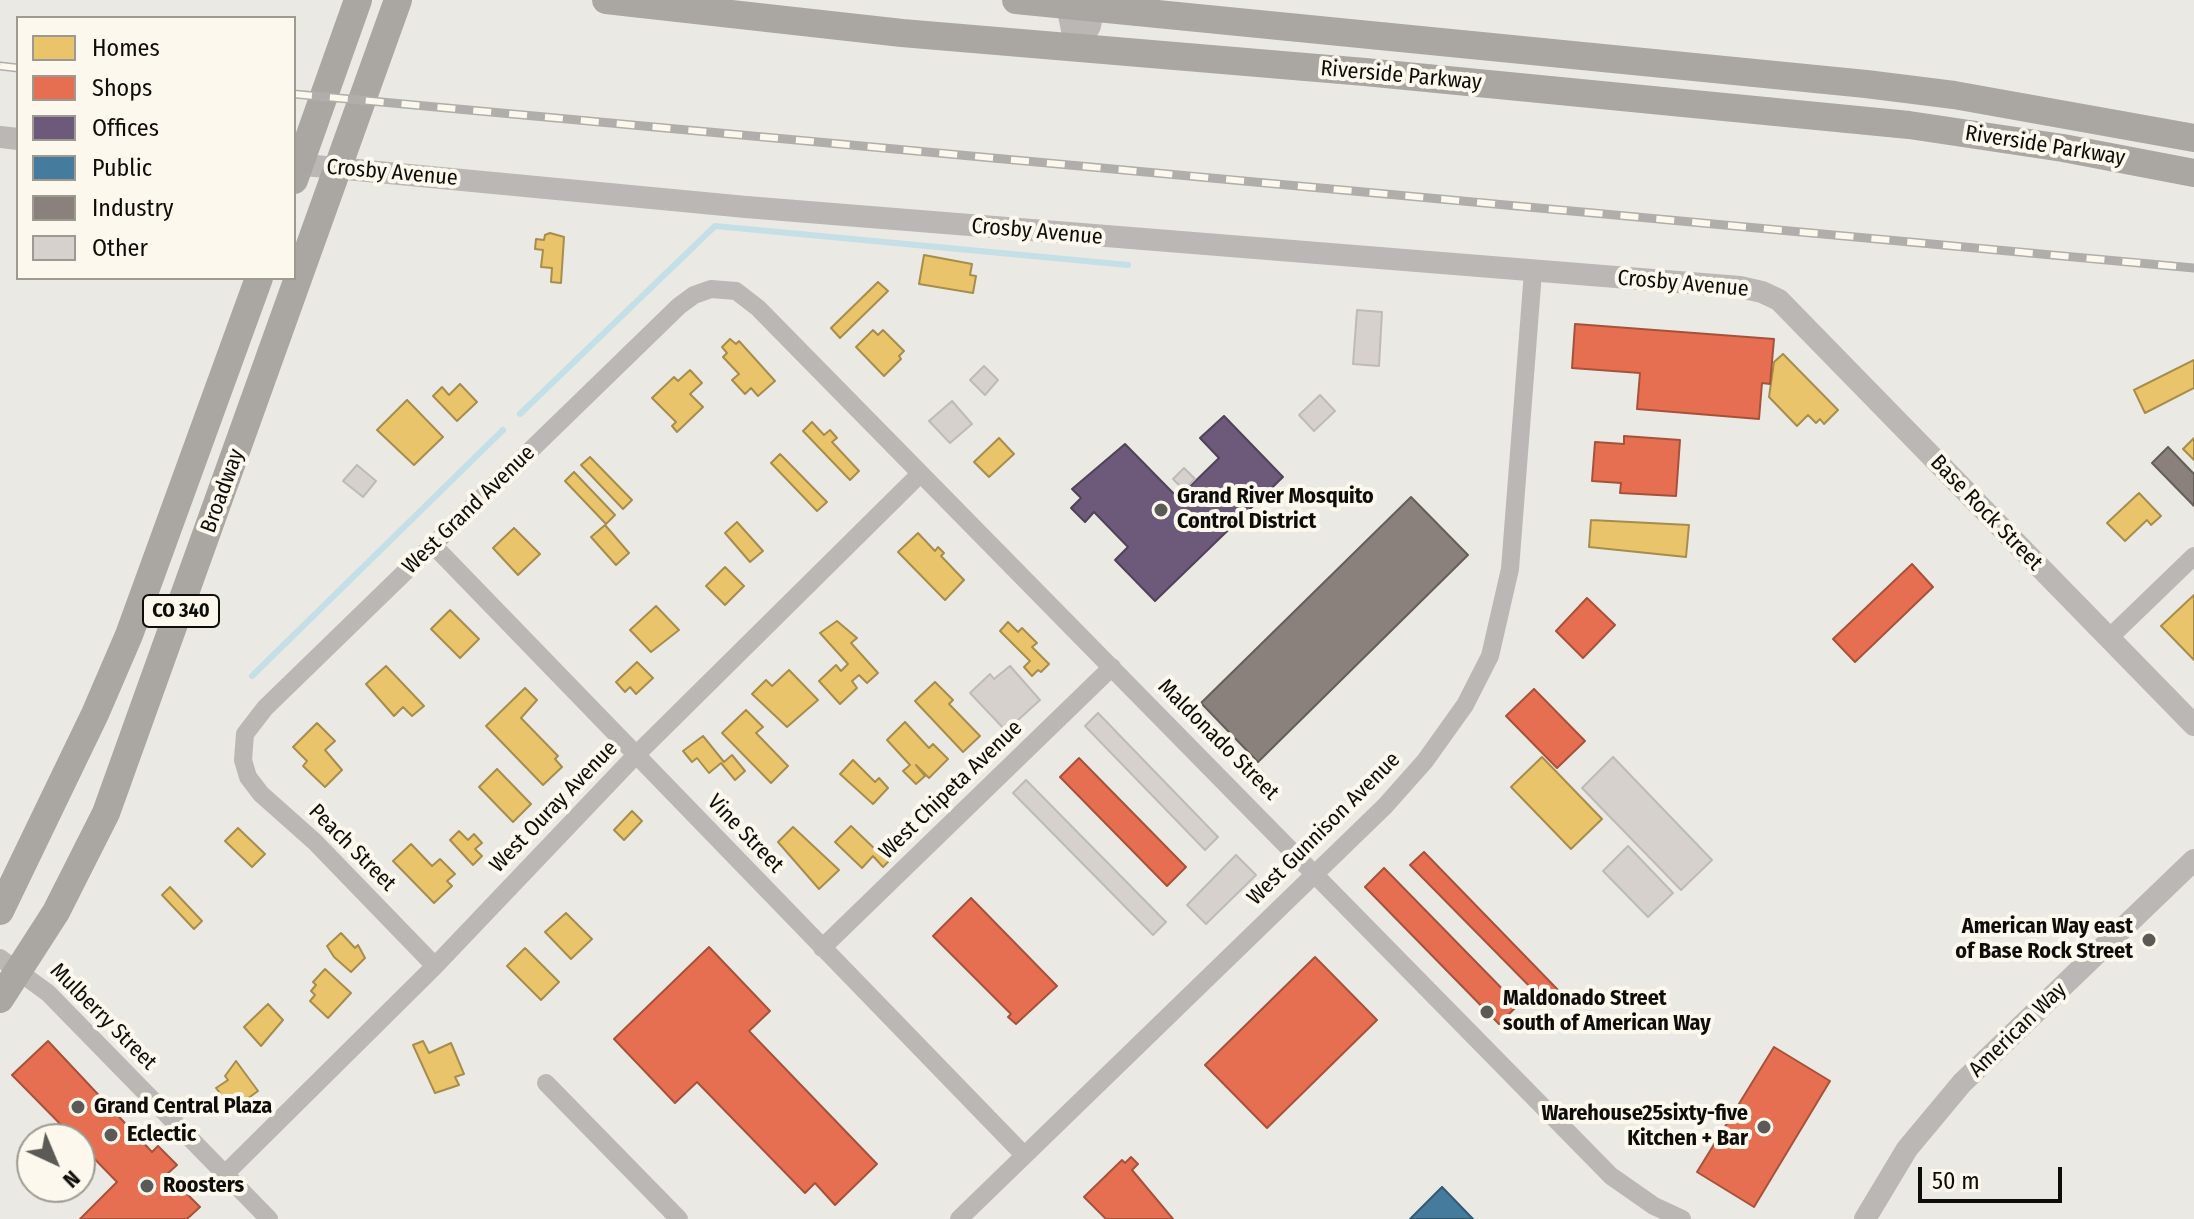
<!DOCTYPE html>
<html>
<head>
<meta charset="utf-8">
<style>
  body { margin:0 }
  #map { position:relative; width:2194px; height:1219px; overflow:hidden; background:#eae9e4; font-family:"Fira Sans Condensed",sans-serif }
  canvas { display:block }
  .legend { position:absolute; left:16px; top:16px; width:280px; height:264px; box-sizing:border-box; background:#fcf8ed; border:2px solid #9d9a92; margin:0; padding:10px 14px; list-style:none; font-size:24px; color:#0e0d09 }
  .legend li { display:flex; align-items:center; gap:16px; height:40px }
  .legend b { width:40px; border:2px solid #9d9a92 }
  .north { position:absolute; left:16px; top:1123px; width:80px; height:80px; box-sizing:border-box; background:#fcf8ed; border:2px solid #9d9a92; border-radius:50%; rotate:136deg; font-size:22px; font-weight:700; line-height:32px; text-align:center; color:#0e0d09 }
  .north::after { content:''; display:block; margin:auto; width:28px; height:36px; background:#5b5a56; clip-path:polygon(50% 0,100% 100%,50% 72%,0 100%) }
  .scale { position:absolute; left:1918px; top:1167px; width:144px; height:36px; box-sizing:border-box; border:4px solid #0e0d09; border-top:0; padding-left:10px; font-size:24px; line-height:28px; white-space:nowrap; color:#0e0d09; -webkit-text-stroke:6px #fcf8ed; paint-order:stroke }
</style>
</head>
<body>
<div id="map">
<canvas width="2194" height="1219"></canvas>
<ul class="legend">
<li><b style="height:22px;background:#e9c46a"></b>Homes</li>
<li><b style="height:22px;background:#e76f51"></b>Shops</li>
<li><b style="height:22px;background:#6d597a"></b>Offices</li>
<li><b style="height:22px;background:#457b9d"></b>Public</li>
<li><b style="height:22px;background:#8a817c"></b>Industry</li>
<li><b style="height:22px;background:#d7d1cd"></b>Other</li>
</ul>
<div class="north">N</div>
<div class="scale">50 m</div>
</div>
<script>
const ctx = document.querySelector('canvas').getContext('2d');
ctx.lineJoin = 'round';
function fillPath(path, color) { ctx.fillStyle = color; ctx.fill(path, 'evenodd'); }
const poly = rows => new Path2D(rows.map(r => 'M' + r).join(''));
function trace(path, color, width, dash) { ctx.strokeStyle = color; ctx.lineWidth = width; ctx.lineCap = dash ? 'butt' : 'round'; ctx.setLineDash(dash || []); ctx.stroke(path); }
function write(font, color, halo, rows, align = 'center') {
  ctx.font = font + ' "Fira Sans Condensed",sans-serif'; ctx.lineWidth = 8; ctx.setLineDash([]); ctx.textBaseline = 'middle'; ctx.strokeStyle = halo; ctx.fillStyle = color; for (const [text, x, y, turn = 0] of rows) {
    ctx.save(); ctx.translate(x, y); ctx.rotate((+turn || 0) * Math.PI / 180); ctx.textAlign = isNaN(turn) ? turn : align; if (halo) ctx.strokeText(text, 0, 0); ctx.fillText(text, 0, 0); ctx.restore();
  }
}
const homes = poly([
  [550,233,564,237,561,283,551,282,552,268,541,267,543,250,535,249,536,239,544,240,545,235,550,233],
  [924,255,972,264,970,275,976,276,973,293,919,284,924,255],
  [878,282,888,291,840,338,831,328,878,282],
  [873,330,878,335,883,330,904,351,899,356,901,359,884,376,856,347,873,330],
  [730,339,736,344,739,341,775,381,758,396,751,388,745,394,732,380,739,374,723,357,727,353,722,347,730,339],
  [1783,354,1838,410,1824,424,1820,419,1816,423,1808,415,1797,426,1769,397,1774,362,1783,354],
  [2194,360,2194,388,2145,413,2134,390,2194,360],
  [690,370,702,383,690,394,703,407,677,432,672,426,676,422,652,398,674,377,678,381,690,370],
  [460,384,477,402,457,421,433,396,442,387,449,395,460,384],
  [407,400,443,437,414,465,377,430,407,400],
  [812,422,824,435,830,430,837,438,832,442,859,471,850,480,803,431,812,422],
  [999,438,1014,454,989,477,974,462,999,438],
  [2194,438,2194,460,2183,449,2194,438],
  [780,454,827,502,817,511,771,463,780,454],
  [590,457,632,500,623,509,581,465,590,457],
  [574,472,615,515,606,524,565,481,574,472],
  [2139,493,2161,516,2151,525,2147,520,2125,541,2107,523,2139,493],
  [1591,520,1689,525,1686,557,1589,547,1591,520],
  [737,522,763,551,750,562,725,533,737,522],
  [605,525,629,553,616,565,591,537,605,525],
  [514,528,540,554,518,575,493,548,514,528],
  [918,533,935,551,938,547,944,553,941,556,964,580,945,600,898,552,918,533],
  [725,567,744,586,725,605,706,586,725,567],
  [2194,595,2194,660,2161,626,2194,595],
  [656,606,679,630,651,652,630,630,656,606],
  [450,610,479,639,460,658,431,629,450,610],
  [837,621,857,638,851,643,878,673,867,683,859,675,852,681,857,688,840,704,819,681,836,665,841,671,848,664,820,633,837,621],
  [1008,622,1018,632,1022,628,1037,643,1032,647,1049,664,1041,672,1038,670,1032,676,1024,667,1030,661,1000,631,1008,622],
  [637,662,653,678,636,694,630,687,625,692,616,682,637,662],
  [386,666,424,706,412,716,403,707,394,716,366,684,386,666],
  [789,670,818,700,787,727,752,694,766,680,772,686,789,670],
  [935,682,953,700,949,704,980,736,963,752,915,701,935,682],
  [525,688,537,700,521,718,558,756,555,759,562,767,543,785,486,726,525,688],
  [746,710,763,727,756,733,788,766,771,783,722,733,746,710],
  [905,722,929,748,933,744,948,759,929,778,916,765,925,776,916,784,903,771,910,765,887,740,905,722],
  [317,723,335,741,325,750,342,770,325,787,303,766,307,761,293,747,317,723],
  [703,736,724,762,732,755,745,771,735,780,721,763,709,773,697,758,692,762,683,751,703,736],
  [1542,757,1602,819,1571,849,1511,787,1542,757],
  [853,760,875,782,879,778,888,788,873,804,840,774,853,760],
  [497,769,531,804,513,822,479,787,497,769],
  [632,811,642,821,624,840,614,830,632,811],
  [851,826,878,852,881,848,892,858,883,867,873,856,862,868,835,842,851,826],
  [793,827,839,870,819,889,778,842,793,827],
  [238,828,265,854,252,867,225,841,238,828],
  [459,831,468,840,474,834,482,843,475,849,482,856,473,865,450,840,459,831],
  [411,844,432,866,440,859,455,874,447,881,452,886,434,903,393,861,411,844],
  [170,887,202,921,194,929,162,895,170,887],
  [566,913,592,939,571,959,545,932,566,913],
  [341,933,355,948,358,945,365,958,351,972,334,957,327,946,341,933],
  [525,948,559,982,541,1000,507,966,525,948],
  [325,969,351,993,328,1018,310,1001,315,995,311,991,316,985,313,982,325,969],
  [268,1004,283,1020,261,1046,244,1027,268,1004],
  [423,1041,429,1053,451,1043,464,1074,455,1077,459,1085,435,1093,413,1045,423,1041],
  [236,1061,258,1091,232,1110,224,1099,217,1104,213,1098,220,1093,216,1088,228,1080,225,1076,236,1061]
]);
fillPath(homes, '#e9c46a');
trace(homes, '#a78d4d', 2);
const shops = poly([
  [1575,324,1774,339,1770,384,1762,383,1759,419,1637,409,1640,373,1572,368,1575,324],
  [1624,436,1680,440,1676,496,1620,493,1621,483,1592,481,1595,442,1624,444,1624,436],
  [1912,564,1933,587,1855,662,1833,639,1912,564],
  [1587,598,1615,625,1583,658,1556,631,1587,598],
  [1534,689,1585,741,1557,768,1506,716,1534,689],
  [1079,758,1186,867,1167,886,1060,777,1079,758],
  [1424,852,1559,991,1546,1003,1410,865,1424,852],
  [1384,868,1518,1005,1499,1024,1365,887,1384,868],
  [971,898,1057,986,1016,1024,1008,1017,1011,1014,933,936,971,898],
  [709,947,770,1011,749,1031,877,1164,835,1205,815,1183,805,1193,697,1082,675,1103,614,1039,709,947],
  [1315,957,1377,1020,1267,1128,1205,1065,1315,957],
  [48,1041,152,1152,158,1146,177,1165,167,1174,200,1207,187,1219,80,1219,117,1182,80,1144,80,1139,75,1139,12,1075,48,1041],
  [1774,1047,1830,1081,1754,1207,1697,1172,1774,1047],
  [1131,1157,1138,1164,1132,1170,1173,1219,1106,1219,1084,1197,1122,1160,1125,1163,1131,1157]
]);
fillPath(shops, '#e76f51');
trace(shops, '#a6523b', 2);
const offices = poly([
  [1224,416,1283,477,1155,601,1115,560,1128,547,1094,512,1085,522,1071,508,1081,498,1072,489,1125,444,1178,498,1219,458,1200,438,1224,416]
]);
fillPath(offices, '#6d597a');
trace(offices, '#504258', 2);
const public = poly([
  [1442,1187,1473,1219,1410,1219,1442,1187]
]);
fillPath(public, '#457b9d');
trace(public, '#345a71', 2);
const industry = poly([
  [2168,447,2194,474,2194,506,2152,463,2168,447],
  [1411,497,1468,555,1258,762,1201,703,1411,497]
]);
fillPath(industry, '#8a817c');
trace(industry, '#655e5a', 2);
trace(poly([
  [520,414,715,226,1128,265],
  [252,676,503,430]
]), '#c4dfe5', 6);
const building = poly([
  [1357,310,1382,312,1379,366,1353,364,1357,310],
  [984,366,998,380,985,395,970,380,984,366],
  [1320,395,1335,411,1314,431,1299,415,1320,395],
  [952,401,972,424,950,443,929,421,952,401],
  [357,465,376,481,363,497,343,481,357,465],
  [1184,468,1195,479,1184,490,1173,479,1184,468],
  [1010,666,1040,700,1006,731,970,693,990,674,994,679,1010,666],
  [1098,713,1218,837,1205,850,1085,726,1098,713],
  [1613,757,1712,860,1681,890,1582,788,1613,757],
  [1026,780,1166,922,1153,935,1013,793,1026,780],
  [1628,846,1673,893,1648,917,1603,871,1628,846],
  [1236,855,1256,875,1206,924,1187,905,1236,855]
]);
fillPath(building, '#d7d1cd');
trace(building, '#bdbab8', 2);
trace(poly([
  [433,545,1024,1155],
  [2109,638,2194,556],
  [822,948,1112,667],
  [0,958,48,993,269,1219],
  [435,966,315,842,261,794,248,777,243,760,245,734,265,708,679,306,694,295,711,289,736,291,758,308,1611,1176,1654,1206,1682,1219],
  [546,1083,679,1219],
  [225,1174,435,966,635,756,919,475],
  [959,1219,1385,806,1425,761,1465,705,1490,656,1510,569,1533,272]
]), '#bab7b4', 18);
trace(poly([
  [1066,0,1076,50],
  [1076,50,1090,26,1095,0],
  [0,137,18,139],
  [294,164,746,207,1740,287,1762,292,1779,300,2194,725],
  [1865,1219,1907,1149,1962,1083,2194,860]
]), '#bab7b4', 22);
trace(poly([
  [606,0,902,33,1365,72,1909,125,2063,148,2194,173],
  [1016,0,1866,84,1954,95,2194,138],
  [294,180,358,0],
  [0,911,95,714,129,635,259,278],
  [0,999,56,912,106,813,398,0]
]), '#aaa6a1', 28);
const rail = poly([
  [0,66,18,68],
  [294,94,2194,268]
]);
trace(rail, '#b0aeaa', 9);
trace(rail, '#fcf8ed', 6, [18]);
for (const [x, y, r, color] of [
  [1161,510,8,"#5b5a56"],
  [2149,940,8,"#5b5a56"],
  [1487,1012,8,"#5b5a56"],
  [78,1107,8,"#5b5a56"],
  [1764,1127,8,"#5b5a56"],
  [111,1135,8,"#5b5a56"],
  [147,1186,8,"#5b5a56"]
]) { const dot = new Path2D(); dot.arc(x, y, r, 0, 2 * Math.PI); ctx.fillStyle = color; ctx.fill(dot); trace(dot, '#fcf8ed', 3); }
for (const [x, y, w] of [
  [181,611,76]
]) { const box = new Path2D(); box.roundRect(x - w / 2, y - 16, w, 32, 6); ctx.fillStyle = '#fcf8ed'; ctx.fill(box); trace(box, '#0e0d09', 2); }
write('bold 20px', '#0e0d09', null, [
  ["CO 340",181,611]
]);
write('22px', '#0e0d09', '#fcf8ed', [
  ["Riverside Parkway",1401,76,5],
  ["Riverside Parkway",2045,146,9],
  ["Crosby Avenue",392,173,5],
  ["Crosby Avenue",1037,232,5],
  ["Crosby Avenue",1683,284,5],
  ["Broadway",223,491,-70],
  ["West Grand Avenue",469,510,-44],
  ["Base Rock Street",1986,513,46],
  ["Maldonado Street",1218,740,45],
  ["West Chipeta Avenue",951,790,-44],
  ["West Ouray Avenue",554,807,-46],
  ["West Gunnison Avenue",1324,829,-45],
  ["Vine Street",745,834,46],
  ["Peach Street",352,848,45],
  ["Mulberry Street",103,1017,45],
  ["American Way",2018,1030,-44]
]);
write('bold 22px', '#0e0d09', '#fcf8ed', [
  ["Grand River Mosquito",1177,497],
  ["Control District",1177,522],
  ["American Way east",2133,927,"right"],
  ["of Base Rock Street",2133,952,"right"],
  ["Maldonado Street",1503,999],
  ["south of American Way",1503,1024],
  ["Grand Central Plaza",94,1107],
  ["Warehouse25sixty-five",1748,1114,"right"],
  ["Kitchen + Bar",1748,1139,"right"],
  ["Eclectic",127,1135],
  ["Roosters",163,1186]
], 'left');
</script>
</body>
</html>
